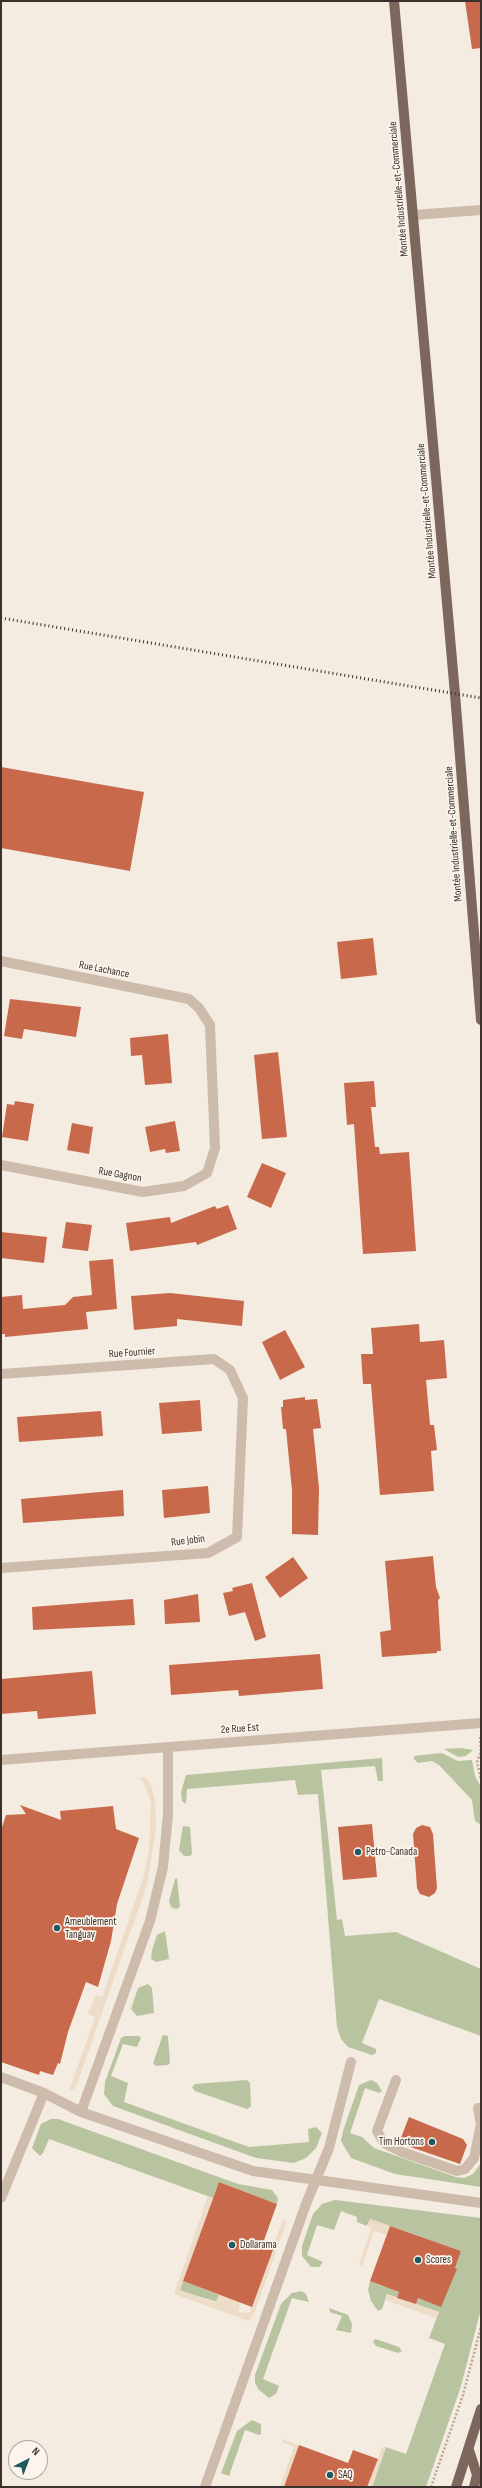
<!DOCTYPE html>
<html>
<head>
<meta charset="utf-8">
<style>
  body { margin:0 }
  #map { position:relative; width:482px; height:2488px; overflow:hidden; background:#f4ebe1; font-family:"Sofia Sans Condensed",sans-serif }
  canvas { display:block }
  .frame { position:absolute; inset:0; border:2px solid #3b302b; pointer-events:none }
  .north { position:absolute; left:8px; top:2440px; width:40px; height:40px; box-sizing:border-box; background:#fbf5ee; border:1px solid #aea6a0; border-radius:50%; rotate:42deg; font-size:11px; font-weight:700; line-height:16px; text-align:center; color:#3b302b }
  .north::after { content:''; display:block; margin:auto; width:14px; height:18px; background:#1f5a5e; clip-path:polygon(50% 0,100% 100%,50% 72%,0 100%) }
</style>
</head>
<body>
<div id="map">
<canvas width="482" height="2488"></canvas>
<div class="frame"></div>
<div class="north">N</div>
</div>
<script>
const ctx = document.querySelector('canvas').getContext('2d');
ctx.lineJoin = 'round';
function fillPath(path, color) { ctx.fillStyle = color; ctx.fill(path, 'evenodd'); }
const poly = rows => new Path2D(rows.map(r => 'M' + r).join(''));
function trace(path, color, width, dash) { ctx.strokeStyle = color; ctx.lineWidth = width; ctx.lineCap = dash ? 'butt' : 'round'; ctx.setLineDash(dash || []); ctx.stroke(path); }
function write(font, color, halo, rows, align = 'center') {
  ctx.font = font + ' "Sofia Sans Condensed",sans-serif'; ctx.lineWidth = 3.5; ctx.setLineDash([]); ctx.textBaseline = 'middle'; ctx.strokeStyle = halo; ctx.fillStyle = color; for (const [text, x, y, turn = 0] of rows) {
    ctx.save(); ctx.translate(x, y); ctx.rotate((+turn || 0) * Math.PI / 180); ctx.textAlign = isNaN(turn) ? turn : align; if (halo) ctx.strokeText(text, 0, 0); ctx.fillText(text, 0, 0); ctx.restore();
  }
}
fillPath(poly([
  [461,1748,473,1750,466,1756,458,1757,444,1749],
  [442,1753,458,1761,472,1760,475,1776,481,1787,481,1825,475,1821,472,1800,439,1765,432,1761,418,1763,414,1759,414,1756],
  [382,1758,383,1781,378,1781,375,1766,321,1770,337,1920,342,1919,345,1936,396,1932,481,1969,481,2036,379,1999,362,2043,376,2049,376,2053,372,2055,348,2047,341,2039,337,2027,318,1794,298,1795,295,1780,187,1789,186,1804,182,1801,181,1792,186,1775],
  [183,1826,190,1827,192,1854,190,1856,184,1856,179,1850],
  [177,1878,180,1907,176,1909,171,1907,169,1901,175,1879],
  [165,1931,169,1959,156,1962,151,1959,152,1950,157,1935],
  [148,1984,152,1988,154,2013,137,2016,131,2009,138,1988],
  [163,2035,168,2036,170,2063,168,2065,156,2066,153,2063],
  [125,2036,139,2036,141,2038,137,2047,123,2044,111,2076,128,2083,124,2102,249,2147,309,2142,308,2129,316,2127,322,2133,316,2148,306,2158,294,2163,256,2158,113,2106,104,2094,105,2082,121,2038],
  [247,2080,250,2083,251,2106,247,2109,195,2091,192,2087,195,2084],
  [371,2080,377,2083,382,2091,379,2093,365,2088,350,2133,362,2137,374,2148,456,2177,464,2178,473,2174,481,2163,481,2187,395,2174,351,2158,341,2141,343,2131,359,2085],
  [51,2119,58,2119,238,2184,272,2190,278,2198,277,2204,219,2182,213,2198,49,2139,43,2153,40,2156,32,2148,41,2124],
  [335,2200,481,2218,481,2309,461,2386,426,2487,372,2487,386,2447,406,2454,445,2344,429,2338,439,2312,416,2304,418,2298,441,2306,456,2269,455,2268,461,2251,370,2219,367,2226,357,2222,357,2217,341,2211,334,2230,317,2225,307,2255,323,2262,319,2267,311,2267,302,2256,302,2246,313,2214,322,2204],
  [183,2281,219,2295,217,2302,181,2291,180,2288],
  [370,2281,399,2292,397,2298,387,2294,382,2309,378,2311,371,2301,368,2290],
  [301,2291,306,2294,309,2302,292,2298,263,2379,279,2386,276,2394,269,2398,259,2390,255,2383,255,2375,281,2304,292,2293],
  [329,2308,348,2315,352,2324,351,2333,336,2330,342,2316,330,2312],
  [375,2339,399,2347,402,2351,398,2353,376,2346,373,2342],
  [252,2420,261,2424,261,2434,259,2435,245,2430,229,2476,221,2473,237,2431]
]), '#b8c4a0');
fillPath(poly([
  [146,1777,152,1788,155,1801,156,1829,147,1885,77,2084,74,2089,69,2091,95,2017,88,2014,96,1995,102,1997,143,1879,149,1849,151,1802,144,1783,139,1778],
  [208,2196,213,2198,180,2290,215,2303,219,2295,241,2302,238,2311,244,2313,250,2312,282,2222,284,2219,287,2221,254,2314,249,2321,174,2294],
  [370,2219,390,2226,386,2235,374,2231,362,2266,359,2264,371,2228,367,2226],
  [387,2294,439,2312,436,2318,385,2300],
  [282,2439,299,2445,284,2487,280,2487,294,2447,282,2442],
  [382,2447,386,2447,372,2487,367,2487]
]), '#ecdcc8');
fillPath(poly([
  [465,1,481,1,481,48,472,49],
  [1,767,144,792,130,871,1,848],
  [373,938,377,975,341,979,337,942],
  [10,999,81,1007,76,1037,24,1029,22,1039,4,1036],
  [168,1034,172,1083,145,1085,142,1055,131,1056,130,1038],
  [278,1052,287,1137,262,1139,254,1055],
  [374,1081,376,1107,371,1107,375,1147,379,1147,380,1154,409,1152,416,1251,363,1254,354,1124,347,1125,344,1083],
  [15,1101,34,1104,28,1141,2,1137,7,1104,14,1105],
  [175,1121,180,1151,166,1153,165,1149,150,1152,145,1127],
  [72,1123,93,1127,89,1154,67,1150],
  [262,1163,286,1173,271,1208,247,1197],
  [228,1205,237,1229,197,1245,196,1242,130,1251,126,1223,170,1217,171,1223,215,1206,217,1209],
  [66,1222,92,1225,88,1251,62,1248],
  [1,1232,47,1237,44,1263,1,1258],
  [113,1259,117,1309,86,1312,88,1329,5,1337,5,1334,1,1334,1,1297,22,1295,23,1309,65,1305,73,1297,92,1295,89,1261],
  [170,1293,244,1301,242,1326,177,1319,177,1326,134,1330,131,1296],
  [419,1324,420,1342,444,1340,447,1378,426,1380,430,1425,434,1425,437,1450,431,1451,434,1491,380,1495,371,1384,363,1384,361,1354,373,1354,371,1328],
  [285,1330,305,1367,280,1380,262,1342],
  [305,1397,305,1400,317,1399,321,1428,313,1429,319,1488,318,1535,292,1534,292,1490,286,1429,283,1429,281,1407,283,1407,283,1400],
  [200,1400,202,1431,162,1434,159,1403],
  [101,1411,103,1436,19,1442,17,1417],
  [208,1486,210,1513,164,1518,162,1490],
  [123,1490,124,1516,23,1523,21,1499],
  [433,1556,436,1587,440,1598,438,1600,441,1651,437,1651,437,1653,382,1657,380,1632,391,1630,385,1561],
  [293,1557,308,1578,280,1598,265,1577],
  [252,1583,266,1637,255,1641,245,1612,229,1616,223,1593,233,1591,232,1588],
  [198,1594,200,1622,165,1624,164,1600],
  [133,1599,135,1625,33,1630,32,1607],
  [320,1654,323,1689,239,1696,238,1690,171,1695,169,1665],
  [92,1671,96,1714,38,1719,37,1711,1,1714,1,1679],
  [20,1805,61,1820,60,1811,113,1806,116,1829,139,1838,117,1904,111,1941,98,1987,86,1982,68,2032,60,2064,58,2063,53,2075,40,2071,39,2075,1,2062,1,1830,6,1815,26,1814],
  [372,1824,377,1877,343,1880,338,1827],
  [422,1825,430,1827,433,1834,437,1888,435,1893,429,1897,420,1894,417,1888,413,1834,416,1828],
  [409,2117,463,2139,467,2145,460,2164,399,2143],
  [219,2182,277,2204,263,2243,274,2247,252,2307,183,2281],
  [390,2226,461,2251,455,2268,457,2269,441,2307,418,2298,416,2304,397,2298,399,2292,370,2281],
  [299,2445,348,2463,353,2450,378,2459,367,2487,284,2487]
]), '#c8694b');
trace(poly([
  [480,1737,481,1751,477,1762,481,1779],
  [431,2487,463,2395,481,2327]
]), '#b9a596', 2.5, [2, 2]);
trace(poly([
  [414,215,481,210],
  [1,961,189,999,199,1008,210,1025,215,1148,207,1173,184,1186,143,1192,1,1165],
  [1,1374,214,1359,230,1370,243,1398,237,1537,208,1553,1,1568],
  [1,1760,481,1723],
  [1,2077,44,2093,81,2112,253,2171,481,2203],
  [396,2080,377,2131,384,2143,402,2152,457,2171,465,2169,474,2158,481,2124,478,2108],
  [81,2112,150,1921,163,1867,168,1814,168,1747],
  [1,2198,44,2093],
  [205,2487,306,2204,329,2148,351,2062]
]), '#cdbbac', 10);
trace(poly([
  [394,1,455,694,481,1020],
  [469,2450,477,2475,474,2487],
  [456,2487,481,2409]
]), '#7d675c', 10);
trace(poly([
  [1,618,481,698]
]), '#3b302b', 3, [1, 3]);
for (const [x, y, r, color] of [
  [358,1852,4,"#1f5a5e"],
  [57,1928,4,"#1f5a5e"],
  [432,2142,4,"#1f5a5e"],
  [232,2245,4,"#1f5a5e"],
  [418,2260,4,"#1f5a5e"],
  [330,2475,4,"#1f5a5e"]
]) { const dot = new Path2D(); dot.arc(x, y, r, 0, 2 * Math.PI); ctx.fillStyle = color; ctx.fill(dot); trace(dot, '#fbf5ee', 1.5); }
write('11px', '#3b302b', '#fbf5ee', [
  ["Montée Industrielle-et-Commerciale",399,189,-95],
  ["Montée Industrielle-et-Commerciale",427,511,-95],
  ["Montée Industrielle-et-Commerciale",454,834,-94],
  ["Rue Lachance",104,970,11],
  ["Rue Gagnon",120,1175,10],
  ["Rue Fournier",132,1353,-4],
  ["Rue Jobin",188,1541,-7],
  ["2e Rue Est",240,1729,-4]
]);
write('11px', '#3b302b', '#fbf5ee', [
  ["Petro-Canada",366,1852],
  ["Ameublement",65,1922],
  ["Tanguay",65,1935],
  ["Tim Hortons",424,2142,"right"],
  ["Dollarama",240,2245],
  ["Scores",426,2260],
  ["SAQ",338,2475]
], 'left');
</script>
</body>
</html>
